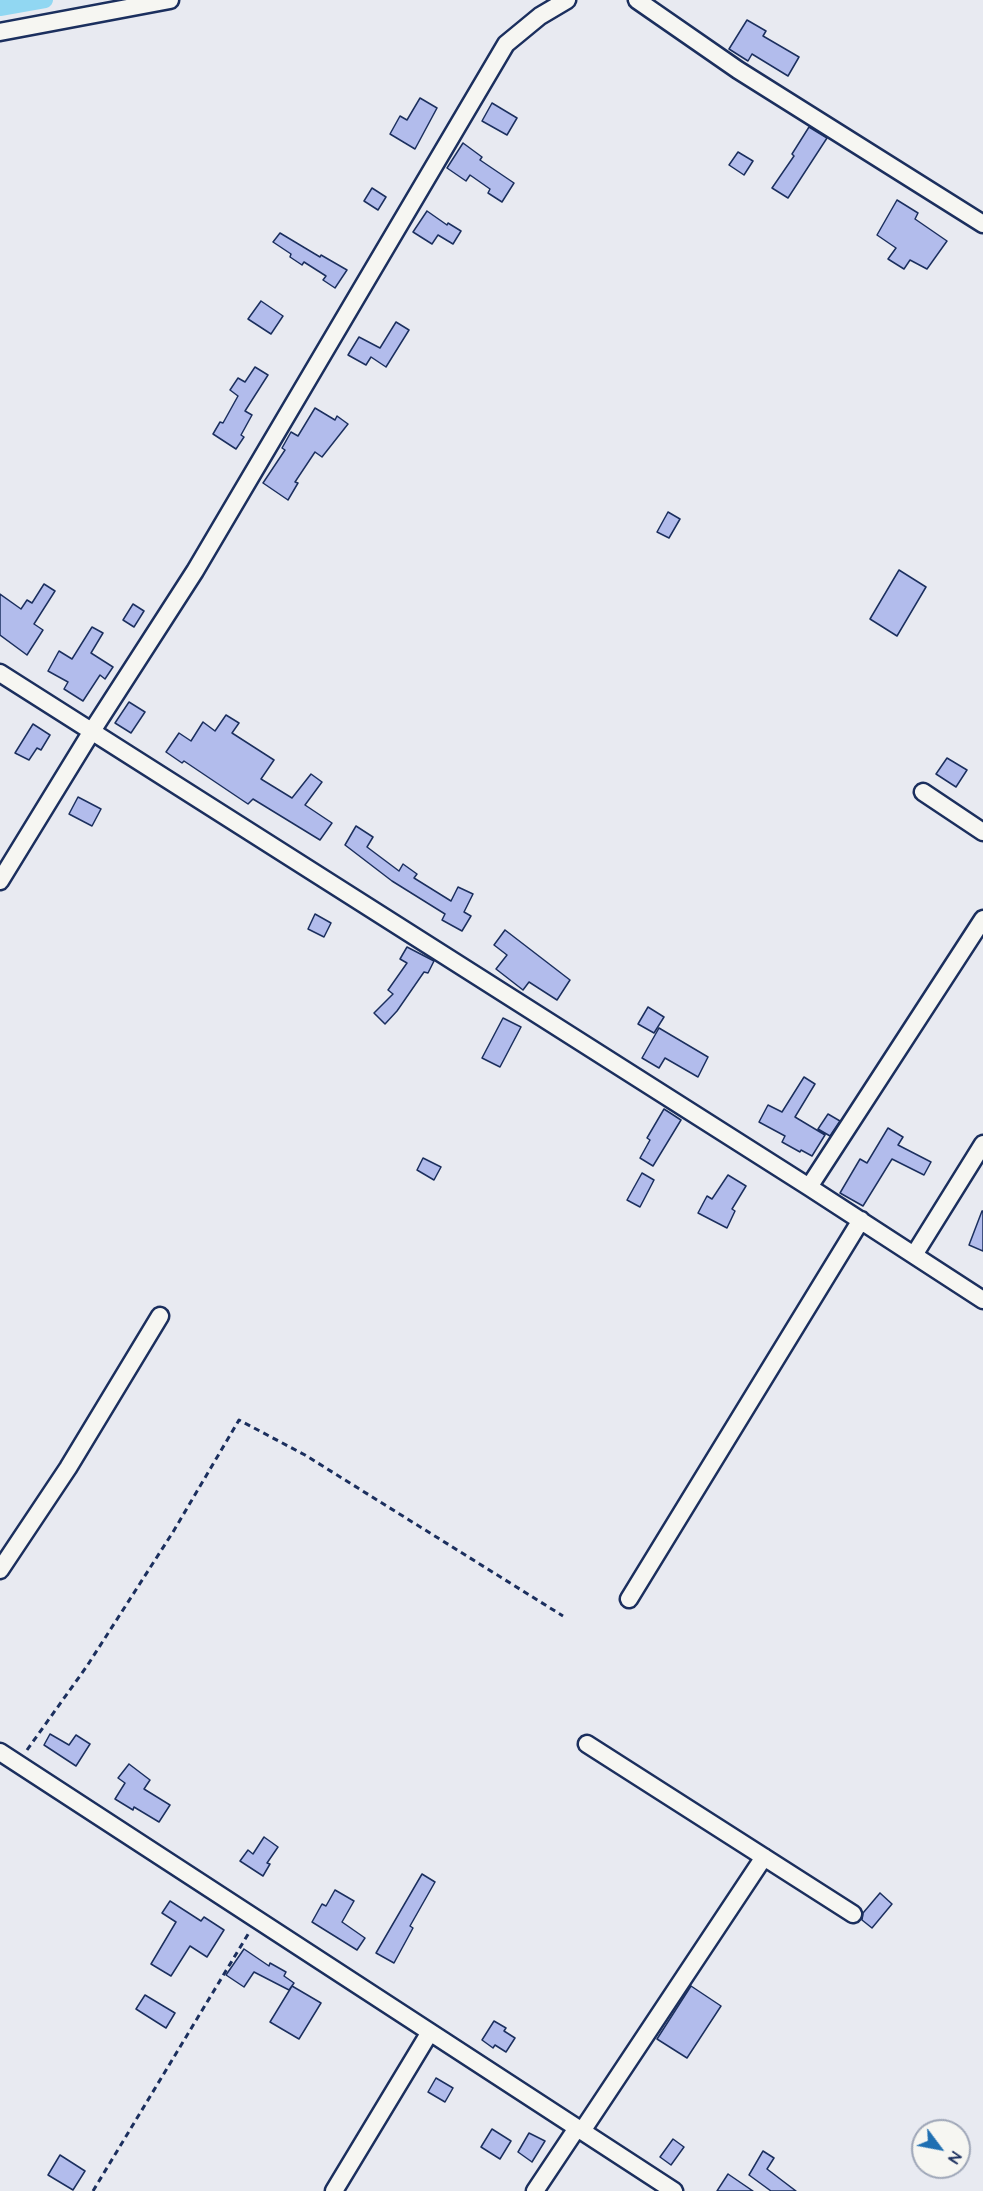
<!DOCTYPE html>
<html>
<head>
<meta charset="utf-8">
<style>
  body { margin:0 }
  #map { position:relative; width:983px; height:2191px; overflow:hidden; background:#e8eaf1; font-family:"Architects Daughter",sans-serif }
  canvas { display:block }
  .north { position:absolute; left:911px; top:2119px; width:60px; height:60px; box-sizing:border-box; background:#f6f6f2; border:2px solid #9ea6b7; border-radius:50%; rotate:122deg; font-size:16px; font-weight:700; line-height:24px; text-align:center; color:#1b2f5e }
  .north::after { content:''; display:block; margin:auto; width:21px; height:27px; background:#1f6fb2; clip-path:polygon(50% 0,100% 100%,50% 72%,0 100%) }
</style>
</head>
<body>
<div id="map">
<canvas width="983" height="2191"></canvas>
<div class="north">N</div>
</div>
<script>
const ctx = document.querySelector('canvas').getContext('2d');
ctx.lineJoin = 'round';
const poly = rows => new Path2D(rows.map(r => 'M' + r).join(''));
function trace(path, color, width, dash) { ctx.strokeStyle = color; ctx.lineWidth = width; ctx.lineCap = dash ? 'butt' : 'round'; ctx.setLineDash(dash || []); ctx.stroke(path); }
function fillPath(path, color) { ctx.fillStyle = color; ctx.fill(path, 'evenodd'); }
trace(poly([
  [0,8,45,0]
]), '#91d7f2', 16);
const building = poly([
  [747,20,766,31,763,36,799,57,788,76,752,54,748,61,729,49,747,20],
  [420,98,437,108,415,149,390,134,400,116,407,120,420,98],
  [492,103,517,118,507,135,482,121,492,103],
  [809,127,827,138,788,198,772,188,794,156,792,154,809,127],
  [463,143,482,157,480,160,514,183,502,202,488,193,490,189,470,175,466,181,447,168,463,143],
  [738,152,753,161,744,175,729,165,738,152],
  [372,188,386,197,378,210,364,201,372,188],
  [897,200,918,213,915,219,947,241,927,269,910,260,904,269,888,259,896,248,877,235,897,200],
  [427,211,447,225,448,223,461,231,453,244,438,235,432,244,413,232,427,211],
  [280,233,320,257,321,255,347,270,335,288,323,280,326,276,304,262,302,265,290,257,291,254,273,242,280,233],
  [261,301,283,316,271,334,248,319,261,301],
  [396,322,409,330,386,367,371,357,366,365,348,355,359,337,380,348,396,322],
  [255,367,268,375,245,411,252,415,241,435,244,437,236,449,213,434,220,422,223,423,238,396,230,390,238,378,245,382,255,367],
  [315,408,335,420,337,416,348,424,322,457,315,452,295,482,298,483,288,500,263,483,285,450,282,448,291,432,298,436,315,408],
  [668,512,680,519,669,538,657,532,668,512],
  [899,570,926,587,897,636,870,619,899,570],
  [44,584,55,591,34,624,43,630,27,655,0,635,0,594,21,609,27,600,32,603,44,584],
  [133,604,144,611,134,627,123,620,133,604],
  [92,627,103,633,91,653,113,667,105,679,100,675,83,701,64,689,68,682,48,671,59,651,72,659,92,627],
  [129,702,145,712,131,733,115,723,129,702],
  [226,715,239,723,232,733,274,760,261,779,292,798,311,774,322,782,305,805,332,823,320,840,253,799,248,804,184,761,182,763,166,752,179,733,191,741,203,722,215,731,226,715],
  [33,724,50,735,41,750,37,748,29,760,15,753,33,724],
  [947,758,967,770,956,787,936,774,947,758],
  [78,797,101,809,92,826,69,814,78,797],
  [356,826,373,837,367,847,399,871,403,864,417,874,414,878,451,901,458,887,473,894,464,912,471,916,462,931,442,920,445,914,392,881,345,845,356,826],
  [315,914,331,923,324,937,308,929,315,914],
  [505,930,570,980,557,1000,529,982,523,990,496,969,507,955,494,945,505,930],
  [407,947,434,961,428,973,424,972,397,1011,385,1024,374,1013,393,994,388,990,407,963,400,959,407,947],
  [648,1007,664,1017,654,1033,638,1024,648,1007],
  [503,1018,521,1027,500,1067,482,1058,503,1018],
  [659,1028,708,1057,698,1077,665,1058,659,1068,642,1058,659,1028],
  [804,1077,815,1084,795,1117,825,1135,812,1156,801,1150,800,1152,782,1142,785,1136,759,1122,768,1105,782,1112,804,1077],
  [664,1109,681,1120,653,1166,640,1158,650,1140,647,1138,664,1109],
  [828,1114,840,1121,830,1136,818,1129,828,1114],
  [888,1128,903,1137,898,1145,931,1162,924,1175,892,1159,863,1206,840,1193,860,1159,867,1163,888,1128],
  [423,1158,441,1167,434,1180,417,1170,423,1158],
  [642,1173,654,1180,640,1207,627,1200,642,1173],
  [728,1175,746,1186,732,1209,735,1211,727,1228,698,1213,707,1196,712,1199,728,1175],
  [982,1211,983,1211,983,1251,969,1245,982,1211],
  [50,1734,69,1745,76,1735,90,1744,76,1766,44,1745,50,1734],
  [129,1764,150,1780,144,1789,170,1805,159,1822,134,1807,133,1810,115,1799,125,1783,118,1778,129,1764],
  [264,1837,278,1847,267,1863,270,1864,263,1876,240,1861,248,1850,253,1854,264,1837],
  [422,1874,435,1882,410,1926,413,1928,394,1963,376,1953,422,1874],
  [335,1890,354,1901,342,1922,365,1938,357,1950,312,1922,322,1904,326,1906,335,1890],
  [880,1893,892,1904,872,1928,862,1920,863,1913,880,1893],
  [170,1901,201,1921,204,1917,224,1930,207,1957,190,1946,171,1976,151,1964,176,1922,162,1913,170,1901],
  [244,1949,269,1966,270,1963,286,1972,284,1976,294,1983,289,1990,254,1972,244,1987,226,1975,244,1949],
  [292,1986,321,2003,299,2039,270,2022,292,1986],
  [691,1986,721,2006,687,2058,657,2039,691,1986],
  [145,1995,175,2013,166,2028,136,2009,145,1995],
  [494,2021,506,2028,504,2031,515,2038,506,2052,495,2045,493,2048,482,2040,494,2021],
  [436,2078,453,2088,445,2102,428,2092,436,2078],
  [492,2129,511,2141,500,2159,481,2147,492,2129],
  [529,2133,545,2141,532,2162,518,2152,529,2133],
  [673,2139,684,2147,671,2165,660,2157,673,2139],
  [763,2151,774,2158,767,2169,796,2191,771,2191,749,2175,763,2151],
  [60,2155,85,2171,73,2190,48,2175,60,2155],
  [728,2174,753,2191,717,2191,728,2174]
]);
fillPath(building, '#b2bcec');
trace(building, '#1b2f5e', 1.5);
const street = poly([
  [637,0,738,70,983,224],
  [0,32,170,0],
  [0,673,809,1187,983,1300],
  [923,792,983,832],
  [0,881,92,731,195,571,506,44,540,16,567,0],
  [809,1187,983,919],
  [914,1255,983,1144],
  [0,1570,68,1468,160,1316],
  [629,1599,861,1220],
  [587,1744,853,1914],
  [0,1752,674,2191],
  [582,2131,764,1857],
  [334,2191,430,2032],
  [535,2191,577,2128]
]);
trace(street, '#1b2f5e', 21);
trace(poly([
  [27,1750,87,1666,173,1532,239,1420,305,1455,563,1616],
  [93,2191,250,1931]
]), '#1b2f5e', 3, [6, 4.5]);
trace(street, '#f6f6f2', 16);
</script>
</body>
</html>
